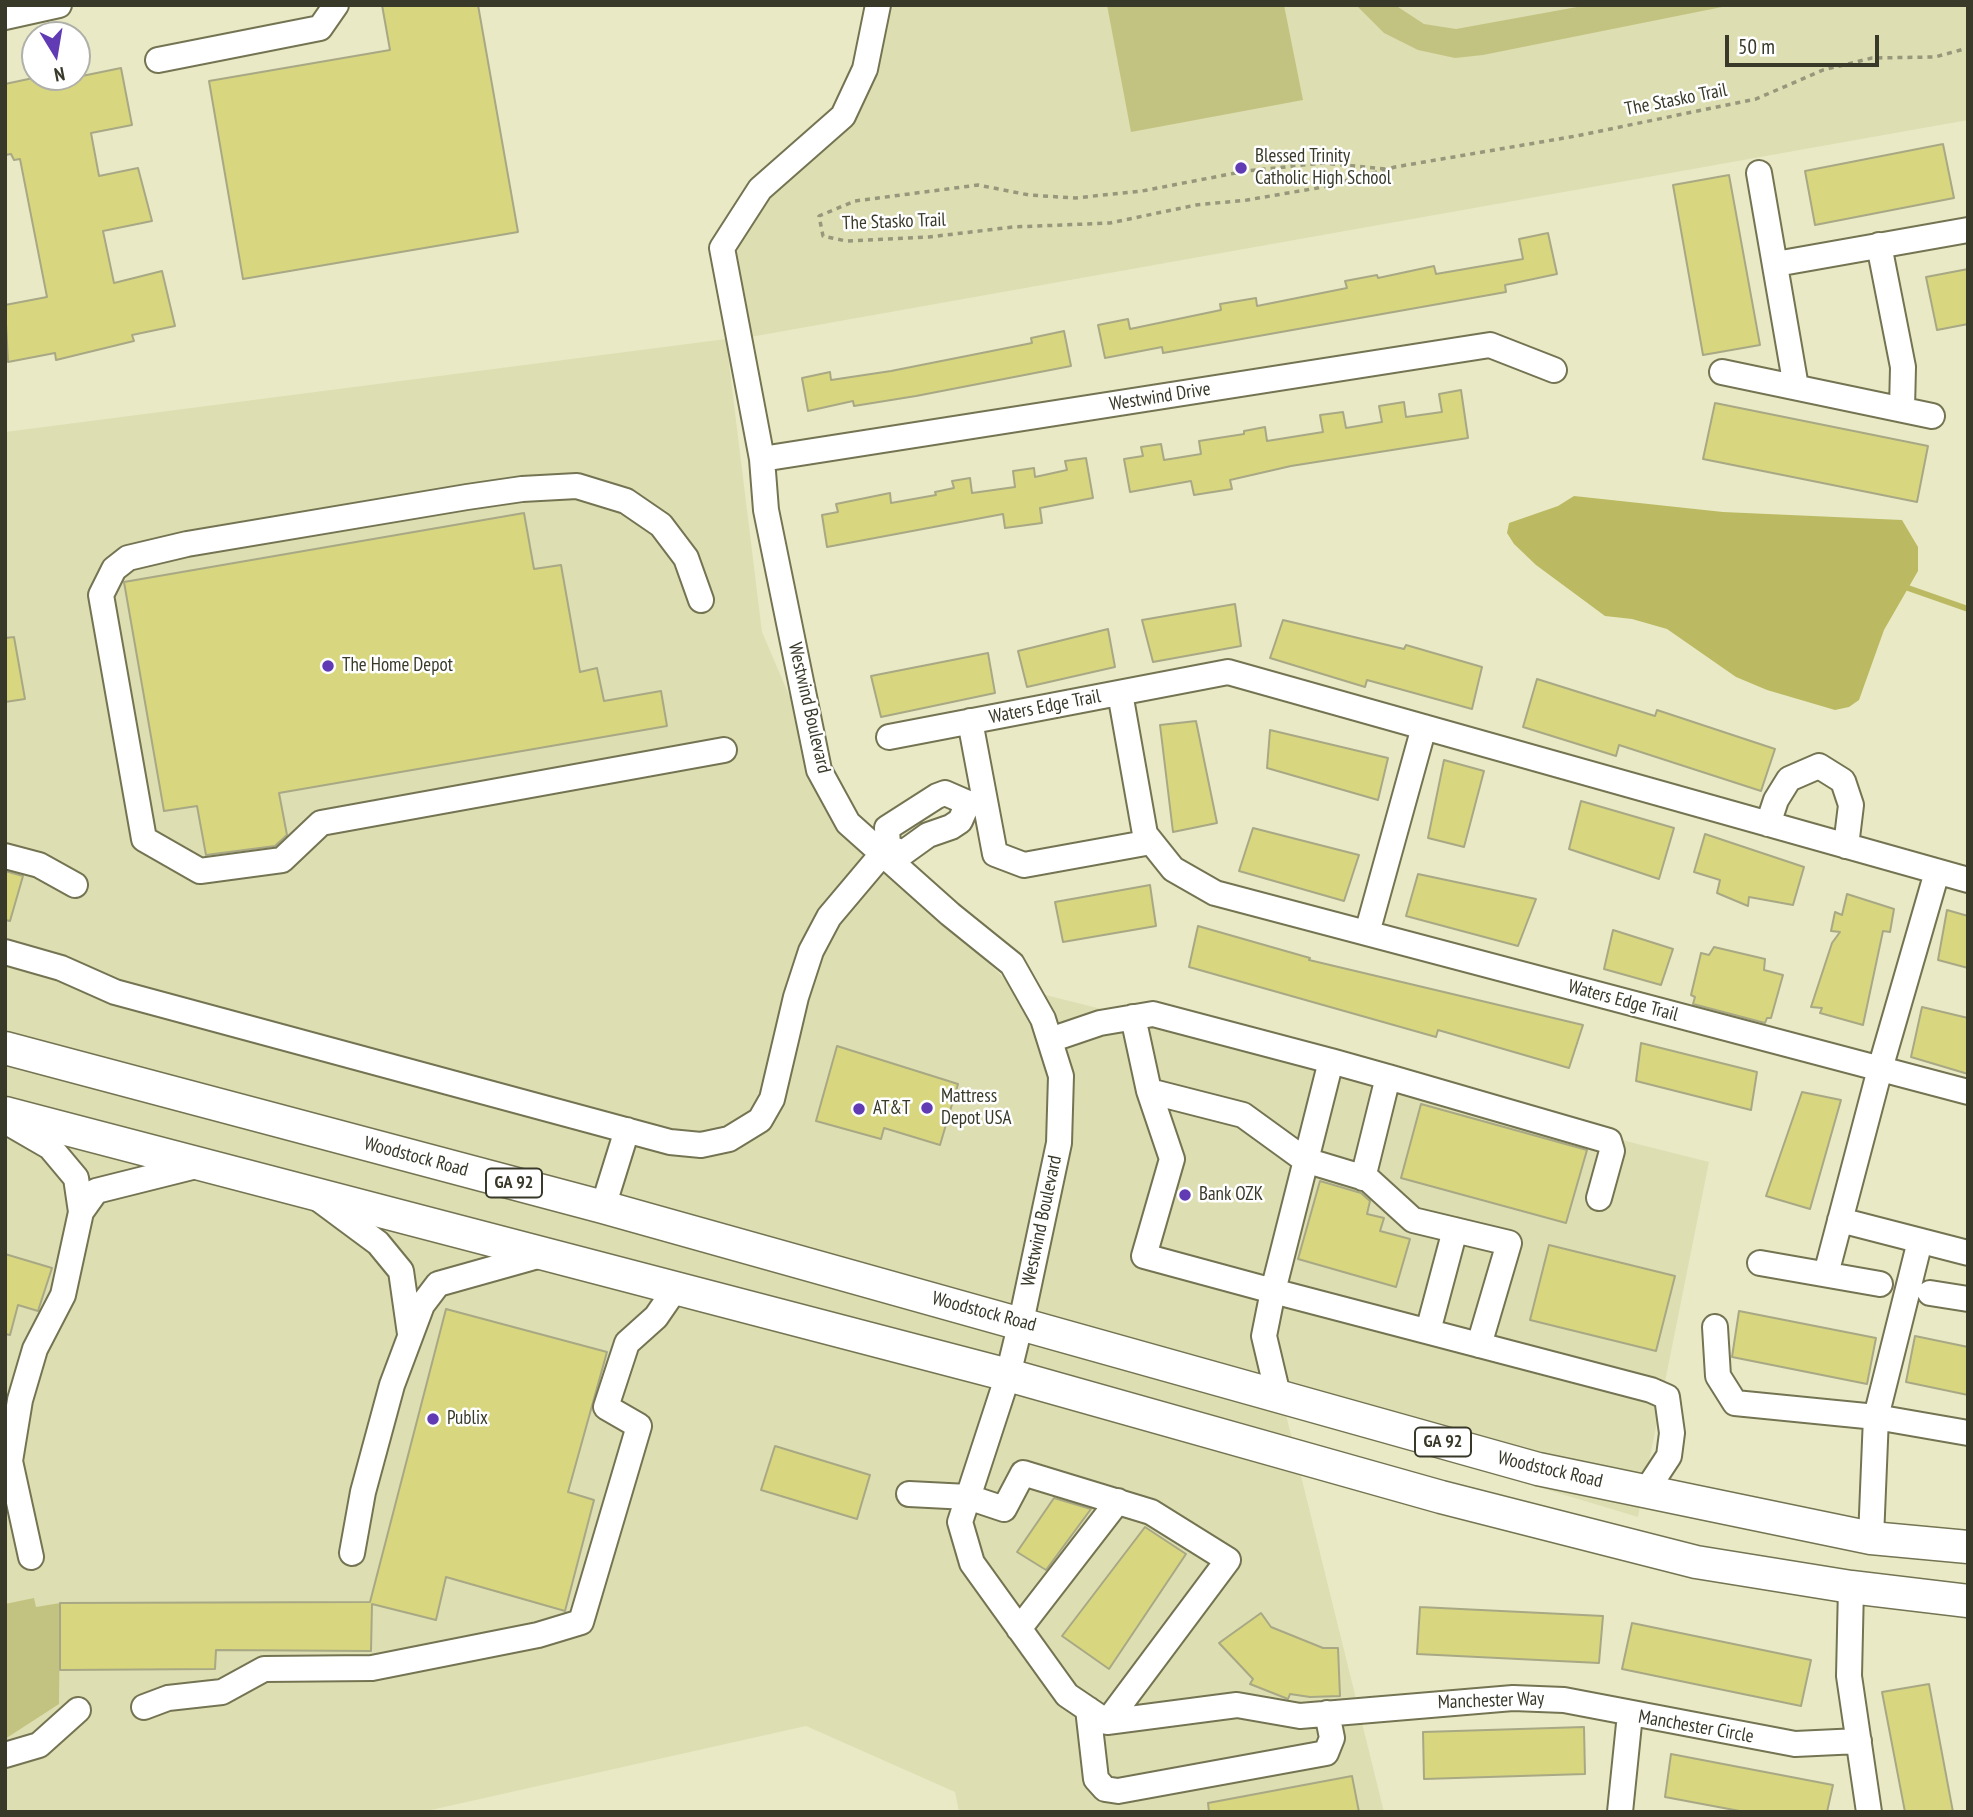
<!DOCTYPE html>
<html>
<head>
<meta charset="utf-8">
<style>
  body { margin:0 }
  #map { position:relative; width:1973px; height:1817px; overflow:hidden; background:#e9eac5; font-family:"PT Sans Narrow",sans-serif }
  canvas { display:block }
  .frame { position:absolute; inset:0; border:7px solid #39392a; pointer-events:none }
  .north { position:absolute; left:21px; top:21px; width:70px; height:70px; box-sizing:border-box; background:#fff; border:2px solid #b0b0aa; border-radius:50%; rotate:169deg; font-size:19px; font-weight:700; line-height:28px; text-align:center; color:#39392a }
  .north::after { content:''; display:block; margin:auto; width:24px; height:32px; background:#603bb3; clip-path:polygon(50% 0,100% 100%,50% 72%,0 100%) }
  .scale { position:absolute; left:1725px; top:35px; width:154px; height:32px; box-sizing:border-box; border:4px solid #39392a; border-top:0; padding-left:9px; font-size:21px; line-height:24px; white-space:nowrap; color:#39392a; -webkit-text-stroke:5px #fff; paint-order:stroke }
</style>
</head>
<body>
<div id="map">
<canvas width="1973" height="1817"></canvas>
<div class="frame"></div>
<div class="north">N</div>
<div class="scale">50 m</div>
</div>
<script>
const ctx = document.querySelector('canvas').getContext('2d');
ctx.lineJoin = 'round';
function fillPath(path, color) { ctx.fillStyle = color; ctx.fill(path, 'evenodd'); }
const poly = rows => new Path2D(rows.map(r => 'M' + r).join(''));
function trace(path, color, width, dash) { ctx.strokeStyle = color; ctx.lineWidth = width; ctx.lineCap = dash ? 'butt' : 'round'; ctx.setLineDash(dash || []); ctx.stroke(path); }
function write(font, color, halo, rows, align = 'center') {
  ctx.font = font + ' "PT Sans Narrow",sans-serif'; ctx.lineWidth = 5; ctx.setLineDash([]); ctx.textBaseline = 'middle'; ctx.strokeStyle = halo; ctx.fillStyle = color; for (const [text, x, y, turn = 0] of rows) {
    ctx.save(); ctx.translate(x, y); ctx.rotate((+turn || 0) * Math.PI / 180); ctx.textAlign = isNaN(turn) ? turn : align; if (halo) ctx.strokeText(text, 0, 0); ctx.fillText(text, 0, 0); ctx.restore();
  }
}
fillPath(poly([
  [878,5,1968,5,1968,120,739,339,722,248,843,116],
  [726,339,762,632,849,835,1014,987,1709,1162,1638,1517,1285,1411,1384,1812,959,1812,955,1792,806,1726,422,1812,5,1812,5,432]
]), '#dddeb2');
fillPath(poly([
  [1107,5,1284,5,1303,100,1131,132],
  [1356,5,1395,5,1424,24,1456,29,1588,5,1732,5,1483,55,1455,58,1418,50,1384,33],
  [34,1598,36,1607,60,1603,59,1704,5,1739,5,1604]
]), '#c3c381');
fillPath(poly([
  [1574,496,1723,512,1902,520,1918,547,1918,571,1884,630,1859,700,1849,707,1835,710,1767,690,1736,677,1667,629,1632,619,1605,616,1536,565,1514,544,1507,533,1509,523,1558,506]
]), '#bbba63');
trace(poly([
  [1908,588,1968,609]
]), '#bbba63', 6);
const building = poly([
  [382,5,478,5,518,232,243,279,209,81,390,50,382,5],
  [121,68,132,125,91,133,99,176,138,168,152,221,103,231,114,283,162,271,175,326,132,335,134,341,56,360,55,353,8,362,5,305,47,297,20,159,14,160,11,154,5,155,5,84,38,77,77,77,121,68],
  [1943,144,1954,198,1815,225,1805,171,1943,144],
  [1729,175,1760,345,1703,355,1673,185,1729,175],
  [1548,233,1557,274,1505,285,1506,292,1163,353,1162,347,1105,358,1098,325,1128,319,1130,329,1221,310,1220,304,1256,298,1257,306,1347,288,1345,281,1377,275,1378,278,1434,266,1436,274,1523,259,1519,239,1548,233],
  [1968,269,1968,324,1937,330,1926,277,1968,269],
  [1064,331,1071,366,916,396,854,406,853,401,808,411,802,378,830,372,831,380,891,371,1032,343,1031,338,1064,331],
  [1461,390,1468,438,1291,466,1230,480,1232,489,1194,495,1191,481,1130,492,1124,459,1143,456,1141,447,1161,444,1164,460,1201,454,1199,441,1244,434,1244,431,1265,427,1267,441,1323,432,1320,415,1343,412,1346,428,1382,422,1379,406,1404,402,1406,417,1442,412,1439,394,1461,390],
  [1715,403,1928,446,1917,502,1703,459,1715,403],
  [1086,458,1093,498,1040,508,1042,523,1005,528,1003,514,827,547,822,515,838,512,836,504,890,493,891,503,936,495,935,492,954,488,952,481,970,478,972,493,1015,487,1013,471,1034,468,1035,477,1067,470,1065,461,1086,458],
  [524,513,534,569,561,565,580,672,597,668,604,701,661,691,667,726,279,793,287,835,275,846,206,855,197,806,164,811,124,582,524,513],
  [1235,604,1241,646,1153,662,1142,620,1235,604],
  [1283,620,1404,649,1406,645,1482,667,1472,709,1367,680,1365,687,1270,658,1283,620],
  [1108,629,1115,667,1027,687,1018,651,1108,629],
  [14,637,25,699,5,702,5,638,14,637],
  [988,653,995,693,881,717,871,676,988,653],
  [1537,679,1655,716,1657,710,1775,749,1761,791,1619,745,1616,756,1523,727,1537,679],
  [1196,721,1217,823,1173,832,1160,725,1196,721],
  [1270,730,1388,758,1378,800,1267,768,1270,730],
  [1444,760,1484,771,1464,847,1428,838,1444,760],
  [1581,801,1674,828,1659,879,1569,849,1581,801],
  [1253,828,1359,855,1344,901,1239,871,1253,828],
  [1705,834,1804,867,1793,905,1749,897,1748,906,1717,893,1720,880,1694,872,1705,834],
  [5,871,23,876,10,921,5,920,5,871],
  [1418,874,1536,899,1518,946,1406,916,1418,874],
  [1150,885,1156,926,1063,942,1055,902,1150,885],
  [1847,894,1894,909,1890,932,1883,931,1863,1025,1820,1013,1822,1008,1811,1007,1832,943,1840,932,1831,931,1835,912,1842,915,1847,894],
  [1947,910,1968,916,1968,968,1938,960,1947,910],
  [1198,926,1310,958,1309,960,1583,1025,1569,1068,1438,1030,1436,1037,1189,967,1198,926],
  [1613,930,1673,949,1661,985,1604,969,1613,930],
  [1714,947,1765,959,1764,970,1783,975,1771,1018,1767,1018,1765,1023,1693,1004,1695,997,1691,995,1701,953,1709,955,1714,947],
  [1922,1007,1968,1018,1968,1074,1911,1057,1922,1007],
  [1641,1043,1757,1072,1751,1110,1636,1081,1641,1043],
  [837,1046,958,1084,940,1145,884,1128,881,1139,816,1121,837,1046],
  [1802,1092,1841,1100,1810,1209,1766,1196,1802,1092],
  [1421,1104,1587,1150,1566,1223,1401,1178,1421,1104],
  [1320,1181,1361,1193,1370,1201,1367,1214,1384,1218,1380,1231,1410,1239,1396,1287,1298,1259,1320,1181],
  [1549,1245,1675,1276,1656,1351,1530,1320,1549,1245],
  [5,1254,52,1268,38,1311,18,1305,10,1335,5,1334,5,1254],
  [446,1309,607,1352,568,1492,594,1500,565,1611,446,1577,436,1620,372,1604,371,1651,216,1650,215,1669,60,1670,60,1603,370,1602,446,1309],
  [1739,1311,1876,1338,1867,1384,1732,1357,1739,1311],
  [1915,1336,1968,1347,1968,1395,1906,1382,1915,1336],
  [775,1446,870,1475,857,1519,761,1490,775,1446],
  [1054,1498,1091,1509,1046,1570,1017,1552,1054,1498],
  [1145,1527,1186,1554,1109,1669,1062,1636,1145,1527],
  [1420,1607,1603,1616,1599,1663,1417,1654,1420,1607],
  [1261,1613,1271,1627,1323,1648,1338,1648,1340,1696,1310,1697,1290,1694,1288,1699,1250,1684,1253,1679,1219,1643,1261,1613],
  [1632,1623,1811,1660,1801,1706,1622,1669,1632,1623],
  [1929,1684,1953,1812,1905,1812,1882,1692,1929,1684],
  [1584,1727,1585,1774,1424,1779,1423,1732,1584,1727],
  [1671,1754,1833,1785,1827,1812,1745,1812,1665,1797,1671,1754],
  [1352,1776,1359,1812,1209,1812,1208,1803,1352,1776]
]);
fillPath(building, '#d8d77f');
trace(building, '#a8a885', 2);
const minor = poly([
  [878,5,865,69,843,116,760,189,722,248,762,459,766,510,819,770,848,823,950,914,1012,964,1043,1019,1061,1076,1059,1143,1021,1322,1008,1375,960,1522,972,1563,1067,1695,1107,1722,1237,1705,1300,1716,1513,1698,1564,1700,1795,1744,1859,1741],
  [5,17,59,5],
  [158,60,320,28,336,5],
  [1759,173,1796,387],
  [1879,245,1903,367,1902,409],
  [1776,264,1968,230],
  [1722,372,1932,416],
  [762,459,1490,345,1554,370],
  [701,600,686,558,661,525,626,501,577,486,522,489,467,497,187,544,128,558,114,569,101,595,144,839,200,871,282,860,321,823,724,750],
  [1120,693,1145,834,1173,869,1215,893,1968,1092],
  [970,721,995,854,1024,865,1151,842],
  [889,737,1228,672,1968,880],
  [1768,824,1776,800,1789,779,1819,766,1843,781,1851,805,1846,846],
  [888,847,887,828,937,796,945,793,968,803],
  [888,847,903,853,928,835,951,827,960,821,968,803],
  [5,856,39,865,75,885],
  [1367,933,1424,727],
  [5,952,61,968,115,992,670,1142,701,1145,729,1139,760,1120,772,1099,796,997,811,951,829,917,888,847],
  [1133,1017,1149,1091,1243,1115,1305,1160,1368,1179,1413,1220,1509,1243,1479,1345],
  [1050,1040,1100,1023,1153,1014,1331,1061,1273,1291,1144,1256,1172,1159,1149,1091],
  [1331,1061,1388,1077,1363,1178],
  [1388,1077,1609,1141,1612,1151,1599,1198],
  [5,1121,50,1147,76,1178,81,1212,63,1295,35,1349,20,1400,10,1461,31,1557],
  [316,1197,378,1243,401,1271,410,1334],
  [603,1207,627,1130],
  [81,1212,96,1191,200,1165],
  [1840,1220,1968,1253],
  [1760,1263,1880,1284],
  [1826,1274,1880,1069,1937,872],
  [1930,1293,1968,1299],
  [1715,1327,1718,1376,1735,1403,1876,1417,1968,1433],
  [1428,1331,1455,1230],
  [1278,1395,1264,1336,1273,1291,1651,1390,1667,1397,1672,1433,1669,1456,1646,1491],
  [909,1494,968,1497,1004,1509,1023,1473,1151,1512,1228,1560,1107,1722],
  [1871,1538,1876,1417,1920,1241],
  [352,1553,363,1492,392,1385,422,1305,438,1284,545,1254],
  [1851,1587,1849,1676,1869,1812],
  [1019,1629,1118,1501],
  [144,1707,168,1698,222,1692,264,1669,372,1668,538,1635,581,1622,639,1426,606,1407,627,1343,656,1317,676,1288],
  [1088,1709,1096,1779,1105,1789,1118,1791,1326,1753,1332,1738,1327,1713],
  [5,1755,39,1745,78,1710],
  [1620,1812,1630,1714]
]);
const major = poly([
  [5,1048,603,1207,1538,1469,1871,1538,1968,1547],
  [5,1113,1008,1375,1441,1497,1696,1562,1851,1587,1968,1601]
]);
trace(minor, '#747453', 28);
trace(major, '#747453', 35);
trace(poly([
  [1385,169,1323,163,1246,171,1142,191,1075,198,1029,195,978,185,855,201,819,216,823,236,846,241,929,237,1013,227,1110,223,1196,205,1247,200,1323,187,1395,167,1576,136,1756,99,1823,70,1872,58,1935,57,1968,48]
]), '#97977c', 3.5, [5, 5]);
trace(minor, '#fff', 24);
trace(major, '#fff', 32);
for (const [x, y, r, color] of [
  [1241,168,7,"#603bb3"],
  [328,666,7,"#603bb3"],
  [927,1108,7,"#603bb3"],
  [859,1109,7,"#603bb3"],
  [1185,1195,7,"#603bb3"],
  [433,1419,7,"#603bb3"]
]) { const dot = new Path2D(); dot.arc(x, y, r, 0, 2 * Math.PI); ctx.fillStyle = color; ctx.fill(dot); trace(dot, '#fff', 2.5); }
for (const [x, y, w] of [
  [514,1183,56],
  [1443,1442,56]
]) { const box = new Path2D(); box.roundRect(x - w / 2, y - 14.5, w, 29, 5); ctx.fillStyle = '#fff'; ctx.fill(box); trace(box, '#39392a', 2); }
write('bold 18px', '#39392a', null, [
  ["GA 92",514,1183],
  ["GA 92",1443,1442]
]);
write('19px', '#39392a', '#fff', [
  ["The Stasko Trail",1676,100,-11],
  ["The Stasko Trail",894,222,-2],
  ["Westwind Drive",1160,397,-9],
  ["Waters Edge Trail",1045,707,-11],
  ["Westwind Boulevard",809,708,77],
  ["Waters Edge Trail",1623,1001,15],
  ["Woodstock Road",416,1157,15],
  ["Westwind Boulevard",1042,1221,-78],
  ["Woodstock Road",984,1312,15],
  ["Woodstock Road",1550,1470,13],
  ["Manchester Way",1491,1701,-2],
  ["Manchester Circle",1696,1727,10]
]);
write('19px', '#39392a', '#fff', [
  ["Blessed Trinity",1255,157],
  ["Catholic High School",1255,179],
  ["The Home Depot",342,666],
  ["Mattress",941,1097],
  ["Depot USA",941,1119],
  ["AT&T",873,1109],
  ["Bank OZK",1199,1195],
  ["Publix",447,1419]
], 'left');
</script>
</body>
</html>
